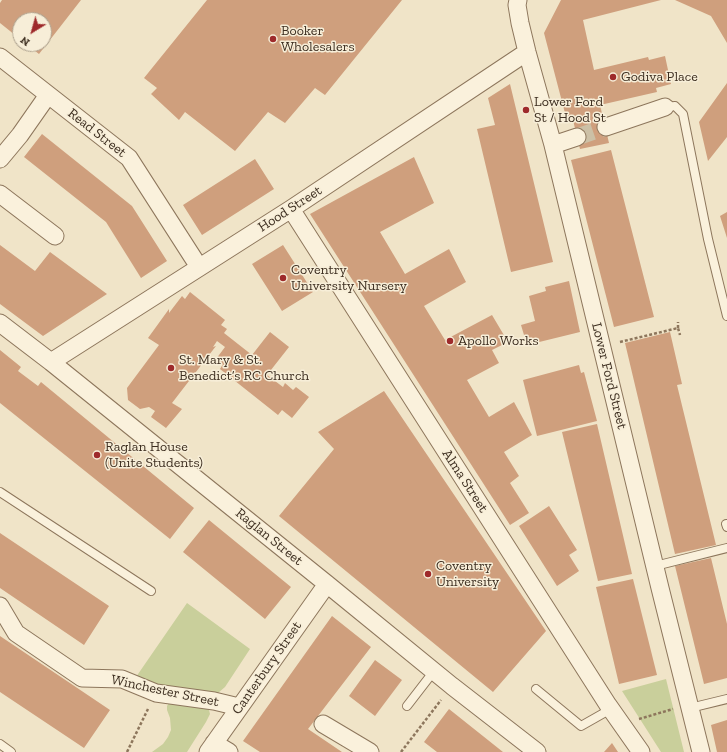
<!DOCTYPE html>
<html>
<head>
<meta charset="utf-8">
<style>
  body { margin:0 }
  #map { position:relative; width:727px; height:752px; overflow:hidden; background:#f0e4c8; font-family:"Zilla Slab",serif }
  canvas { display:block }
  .north { position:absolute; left:12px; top:12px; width:40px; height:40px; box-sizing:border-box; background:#f7eed8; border:1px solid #ada18e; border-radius:50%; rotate:217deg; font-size:11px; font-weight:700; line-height:16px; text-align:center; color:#3d2e20 }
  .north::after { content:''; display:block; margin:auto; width:14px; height:18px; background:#9e2a2b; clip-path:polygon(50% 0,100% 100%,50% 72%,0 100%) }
</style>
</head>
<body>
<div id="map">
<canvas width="727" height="752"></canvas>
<div class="north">N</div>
</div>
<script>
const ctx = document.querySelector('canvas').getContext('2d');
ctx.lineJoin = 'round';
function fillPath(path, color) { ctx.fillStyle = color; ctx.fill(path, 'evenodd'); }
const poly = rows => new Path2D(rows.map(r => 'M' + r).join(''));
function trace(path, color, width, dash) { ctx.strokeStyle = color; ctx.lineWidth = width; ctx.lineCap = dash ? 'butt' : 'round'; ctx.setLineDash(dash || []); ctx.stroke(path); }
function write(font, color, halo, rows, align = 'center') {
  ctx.font = font + ' "Zilla Slab",serif'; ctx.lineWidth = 3; ctx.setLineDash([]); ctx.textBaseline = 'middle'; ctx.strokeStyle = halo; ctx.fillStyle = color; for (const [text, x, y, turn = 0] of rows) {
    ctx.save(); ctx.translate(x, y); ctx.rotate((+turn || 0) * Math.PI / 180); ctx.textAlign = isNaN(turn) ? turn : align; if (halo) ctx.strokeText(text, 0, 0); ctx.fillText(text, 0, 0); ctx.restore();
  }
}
fillPath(poly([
  [187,603,250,649,225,687,218,693,210,695,192,693,149,683,136,677],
  [666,679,684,752,661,752,622,691],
  [169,703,207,708,209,710,210,714,206,722,187,752,152,752,163,744,168,737,171,730,170,718,167,710,167,706]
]), '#c9cf9b');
fillPath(poly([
  [2,0,81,0,39,54,26,44,44,44,44,20,20,20,20,39,0,23,0,3],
  [207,0,402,0,325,95,315,88,285,123,268,112,235,151,185,112,179,120,151,94,157,88,144,78],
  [561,0,661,0,583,20,594,70,648,57,649,60,665,56,671,84,656,88,657,92,600,105,609,143,580,149,572,116,566,117,544,33],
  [675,0,727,0,727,43,711,16],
  [727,83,727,137,708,161,699,122],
  [510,84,553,262,511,272,477,129,495,125,488,98],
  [42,134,132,206,167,261,141,278,106,222,24,157],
  [611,150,654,317,614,327,571,160],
  [414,157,434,203,380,232,405,274,449,249,466,282,424,306,445,340,492,315,508,342,492,350,499,363,467,380,489,417,514,402,532,435,504,452,519,476,510,483,529,513,510,525,310,214],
  [255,159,274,189,202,235,183,205],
  [727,212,727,238,720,216],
  [0,245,35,271,50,252,107,294,43,336,0,304],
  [283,245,313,292,282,311,252,264],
  [569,281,580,332,527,345,521,325,535,321,529,296,546,291,545,287],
  [190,292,225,320,221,325,227,329,224,333,252,355,270,332,289,347,267,375,283,387,285,383,293,390,296,387,309,397,292,418,282,410,278,415,220,369,223,364,216,359,225,347,217,341,213,347,216,346,172,403,182,409,166,428,151,417,155,411,149,407,140,409,128,400,127,388,159,345,148,338,169,309,169,313,182,296,185,299],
  [670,332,682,384,677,385,716,545,675,554,625,343],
  [0,350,21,367,18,371,38,386,41,382,194,508,170,539,0,403],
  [579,365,581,373,584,372,597,421,537,436,523,380],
  [384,391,546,631,493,692,279,516,334,449,318,432],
  [597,424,632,574,598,581,562,432],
  [549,506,577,550,569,555,579,571,557,586,519,526],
  [209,520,291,587,265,619,183,552],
  [0,533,109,606,84,645,0,588],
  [711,558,727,624,727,678,704,684,675,566],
  [633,579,657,675,619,684,596,587],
  [332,616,371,647,308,729,342,752,260,752,243,741],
  [0,636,110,710,84,748,0,692],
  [375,660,402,680,375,716,349,696],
  [449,709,503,752,437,752,424,742],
  [727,720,727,752,717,752,711,725],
  [612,743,618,752,604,752]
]), '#cf9f7d');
trace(poly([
  [577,137,606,127]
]), '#ccc0a6', 17, [17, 8]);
const lane = poly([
  [665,107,675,106,683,114,708,239,727,316],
  [0,492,151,591],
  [726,524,727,527],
  [655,566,727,548],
  [536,689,581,726,611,709],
  [407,706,434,671],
  [690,708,727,699],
  [0,744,11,752]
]);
const street = poly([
  [518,0,517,5,520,23,527,52,553,145,660,588,701,752],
  [0,57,129,158,199,267],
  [606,127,665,107],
  [553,145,577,137],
  [0,159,20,135,48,95],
  [0,194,55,236],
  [291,209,608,705,641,752],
  [0,323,51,362,327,584,452,686,537,752],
  [51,362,291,209,527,52],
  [0,606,16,633,82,678,122,679,156,693,214,701,239,707],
  [323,724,370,752],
  [214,743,229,752],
  [208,752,327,584]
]);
trace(lane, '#8d765c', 10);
trace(street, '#8d765c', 19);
trace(poly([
  [678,328,678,322],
  [620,342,678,328,680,335],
  [639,719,673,709],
  [127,752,148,709],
  [401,752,441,700]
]), '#8d765c', 2.5, [3, 2]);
trace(lane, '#faf1dc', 8);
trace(street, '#faf1dc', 17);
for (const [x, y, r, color] of [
  [273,39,4,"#9e2a2b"],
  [613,77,4,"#9e2a2b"],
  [526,110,4,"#9e2a2b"],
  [283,278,4,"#9e2a2b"],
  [450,341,4,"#9e2a2b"],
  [171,368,4,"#9e2a2b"],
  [97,455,4,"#9e2a2b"],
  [428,574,4,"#9e2a2b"]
]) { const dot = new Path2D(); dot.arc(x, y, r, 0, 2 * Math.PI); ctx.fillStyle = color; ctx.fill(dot); trace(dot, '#f7eed8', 1.5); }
write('14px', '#3d2e20', '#f7eed8', [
  ["Booker",281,31],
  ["Wholesalers",281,47],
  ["Godiva Place",621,77],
  ["Lower Ford",534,102],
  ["St / Hood St",534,118],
  ["Coventry",291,270],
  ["University Nursery",291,286],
  ["Apollo Works",458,341],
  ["St. Mary & St.",179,360],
  ["Benedict’s RC Church",179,376],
  ["Raglan House",105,447],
  ["(Unite Students)",105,463],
  ["Coventry",436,566],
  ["University",436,582]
], 'left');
write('14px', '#3d2e20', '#f7eed8', [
  ["Read Street",97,133,38],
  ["Hood Street",290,209,-33],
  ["Lower Ford Street",609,376,76],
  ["Alma Street",465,481,57],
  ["Raglan Street",269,537,39],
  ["Canterbury Street",267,668,-55],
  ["Winchester Street",165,691,12]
]);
</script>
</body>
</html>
